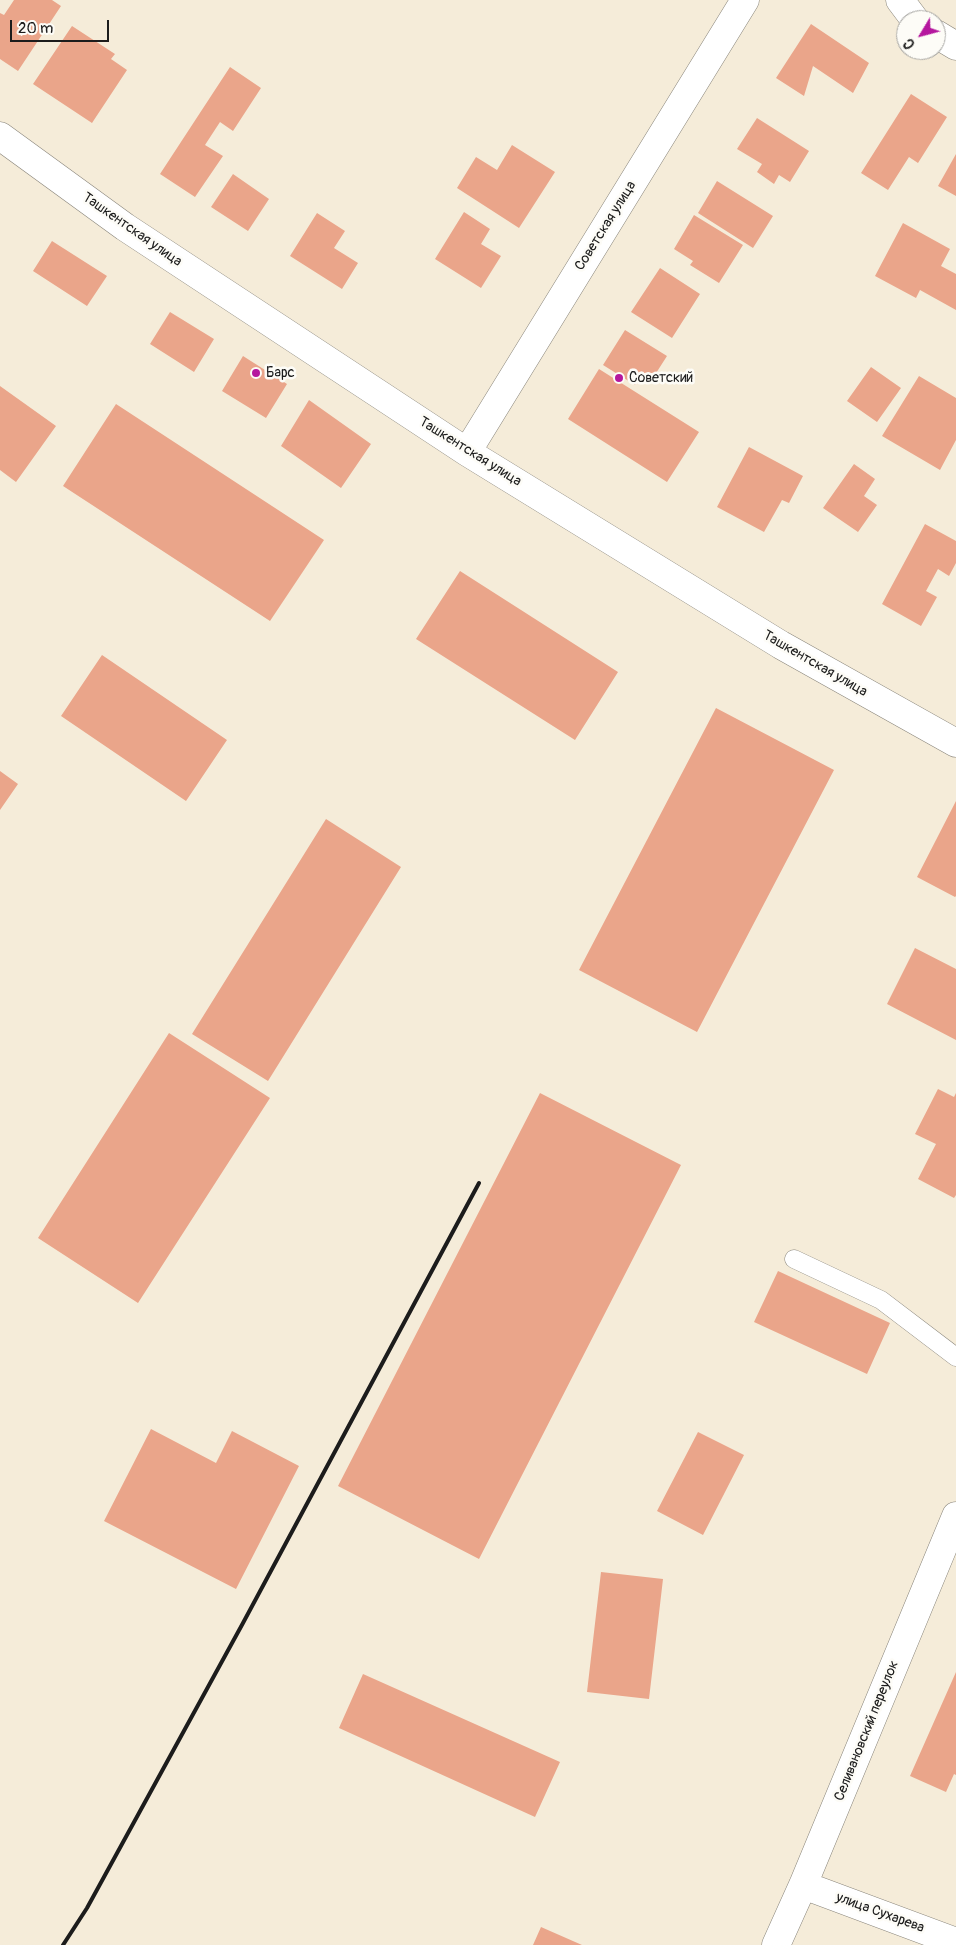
<!DOCTYPE html>
<html>
<head>
<meta charset="utf-8">
<style>
  body { margin:0 }
  #map { position:relative; width:956px; height:1945px; overflow:hidden; background:#f5ecd9; font-family:Pangolin,sans-serif }
  canvas { display:block }
  .north { position:absolute; left:896px; top:10px; width:50px; height:50px; box-sizing:border-box; background:#fdfcf7; border:1px solid #a3a29f; border-radius:50%; rotate:233deg; font-size:14px; font-weight:700; line-height:20px; text-align:center; color:#1c1c1c }
  .north::after { content:''; display:block; margin:auto; width:18px; height:22px; background:#b5179e; clip-path:polygon(50% 0,100% 100%,50% 72%,0 100%) }
  .scale { position:absolute; left:10px; top:20px; width:99px; height:22px; box-sizing:border-box; border:2px solid #1c1c1c; border-top:0; padding-left:6px; font-size:15px; line-height:18px; white-space:nowrap; color:#1c1c1c; -webkit-text-stroke:4px #fdfcf7; paint-order:stroke }
</style>
</head>
<body>
<div id="map">
<canvas width="956" height="1945"></canvas>
<div class="north">С</div>
<div class="scale">20 m</div>
</div>
<script>
const ctx = document.querySelector('canvas').getContext('2d');
ctx.lineJoin = 'round';
function fillPath(path, color) { ctx.fillStyle = color; ctx.fill(path, 'evenodd'); }
const poly = rows => new Path2D(rows.map(r => 'M' + r).join(''));
function trace(path, color, width, dash) { ctx.strokeStyle = color; ctx.lineWidth = width; ctx.lineCap = dash ? 'butt' : 'round'; ctx.setLineDash(dash || []); ctx.stroke(path); }
function write(font, color, halo, rows, align = 'center') {
  ctx.font = font + ' Pangolin,sans-serif'; ctx.lineWidth = 5; ctx.setLineDash([]); ctx.textBaseline = 'middle'; ctx.strokeStyle = halo; ctx.fillStyle = color; for (const [text, x, y, turn = 0] of rows) {
    ctx.save(); ctx.translate(x, y); ctx.rotate((+turn || 0) * Math.PI / 180); ctx.textAlign = isNaN(turn) ? turn : align; if (halo) ctx.strokeText(text, 0, 0); ctx.fillText(text, 0, 0); ctx.restore();
  }
}
fillPath(poly([
  [14,0,52,0,61,6,18,71,0,59,0,13,4,15],
  [811,24,869,63,853,93,813,66,804,96,776,78],
  [72,26,115,54,111,59,127,70,92,123,33,84],
  [230,67,261,88,233,131,220,122,205,145,223,156,195,197,160,174],
  [911,94,947,117,918,163,909,157,888,190,861,173],
  [757,118,809,151,790,182,779,175,774,184,757,172,762,164,737,149],
  [512,145,555,172,519,228,457,188,476,157,497,170],
  [956,154,956,196,938,186],
  [233,174,269,199,248,231,211,207],
  [717,181,773,216,753,248,698,213],
  [464,212,490,229,481,244,501,256,481,288,435,259],
  [317,213,345,231,334,248,358,263,342,289,290,256],
  [694,215,743,245,719,283,690,265,693,261,674,249],
  [903,223,950,249,941,266,956,274,956,310,920,290,916,298,875,276],
  [52,241,107,276,87,306,33,271],
  [660,268,700,294,672,338,631,312],
  [170,312,214,339,194,372,150,344],
  [625,330,667,356,651,381,642,375,635,385,603,365],
  [243,356,287,384,266,418,222,391],
  [871,367,901,388,877,422,847,401],
  [599,369,699,432,667,482,568,419],
  [919,376,956,398,956,440,940,470,882,436],
  [0,386,56,426,16,482,0,470],
  [309,400,371,444,341,488,281,446],
  [116,404,324,540,270,621,63,486],
  [749,447,803,476,789,503,782,500,764,532,717,507],
  [854,464,875,479,864,496,877,505,858,532,823,508],
  [925,524,956,541,956,563,949,576,938,569,926,591,937,597,921,626,882,604],
  [460,571,618,672,575,740,416,639],
  [102,655,227,740,186,801,61,716],
  [716,708,834,770,697,1032,579,970],
  [0,771,18,784,0,810],
  [956,801,956,896,955,897,917,877],
  [326,819,401,867,268,1081,192,1034],
  [915,948,956,969,956,1040,887,1004],
  [169,1033,270,1098,138,1303,38,1238],
  [938,1089,954,1097,956,1093,956,1195,954,1198,918,1179,936,1144,915,1134],
  [540,1093,681,1165,479,1559,338,1486],
  [778,1271,890,1323,867,1374,754,1322],
  [151,1429,216,1463,232,1431,299,1466,236,1589,104,1521],
  [698,1432,744,1455,703,1535,657,1511],
  [601,1572,663,1579,649,1699,587,1692],
  [956,1672,956,1775,954,1774,946,1792,910,1776],
  [363,1674,560,1762,535,1817,339,1728],
  [541,1927,582,1945,533,1945]
]), '#eaa58a');
const service = poly([
  [794,1259,881,1300,956,1357]
]);
const minor = poly([
  [900,0,915,20],
  [936,34,956,46],
  [803,1885,956,1942],
  [776,1945,803,1885,956,1516]
]);
const tertiary = poly([
  [0,136,125,227,467,452,781,645,956,743],
  [467,452,745,0]
]);
trace(service, '#88847a', 19);
trace(minor, '#88847a', 29);
trace(tertiary, '#88847a', 29);
trace(service, '#fff', 18);
trace(minor, '#fff', 28);
trace(tertiary, '#fff', 28);
trace(poly([
  [63,1945,87,1908,243,1623,479,1183]
]), '#1c1c1c', 4);
for (const [x, y, r, color] of [
  [256,373,5,"#b5179e"],
  [619,378,5,"#b5179e"]
]) { const dot = new Path2D(); dot.arc(x, y, r, 0, 2 * Math.PI); ctx.fillStyle = color; ctx.fill(dot); trace(dot, '#fdfcf7', 2); }
write('14px', '#1c1c1c', '#fdfcf7', [
  ["Советская улица",606,226,-58],
  ["Ташкентская улица",132,230,35],
  ["Ташкентская улица",470,452,32],
  ["Ташкентская улица",815,664,30],
  ["Селивановский переулок",867,1731,-68],
  ["улица Сухарева",880,1913,20]
]);
write('14px', '#1c1c1c', '#fdfcf7', [
  ["Барс",266,373],
  ["Советский",629,378]
], 'left');
</script>
</body>
</html>
